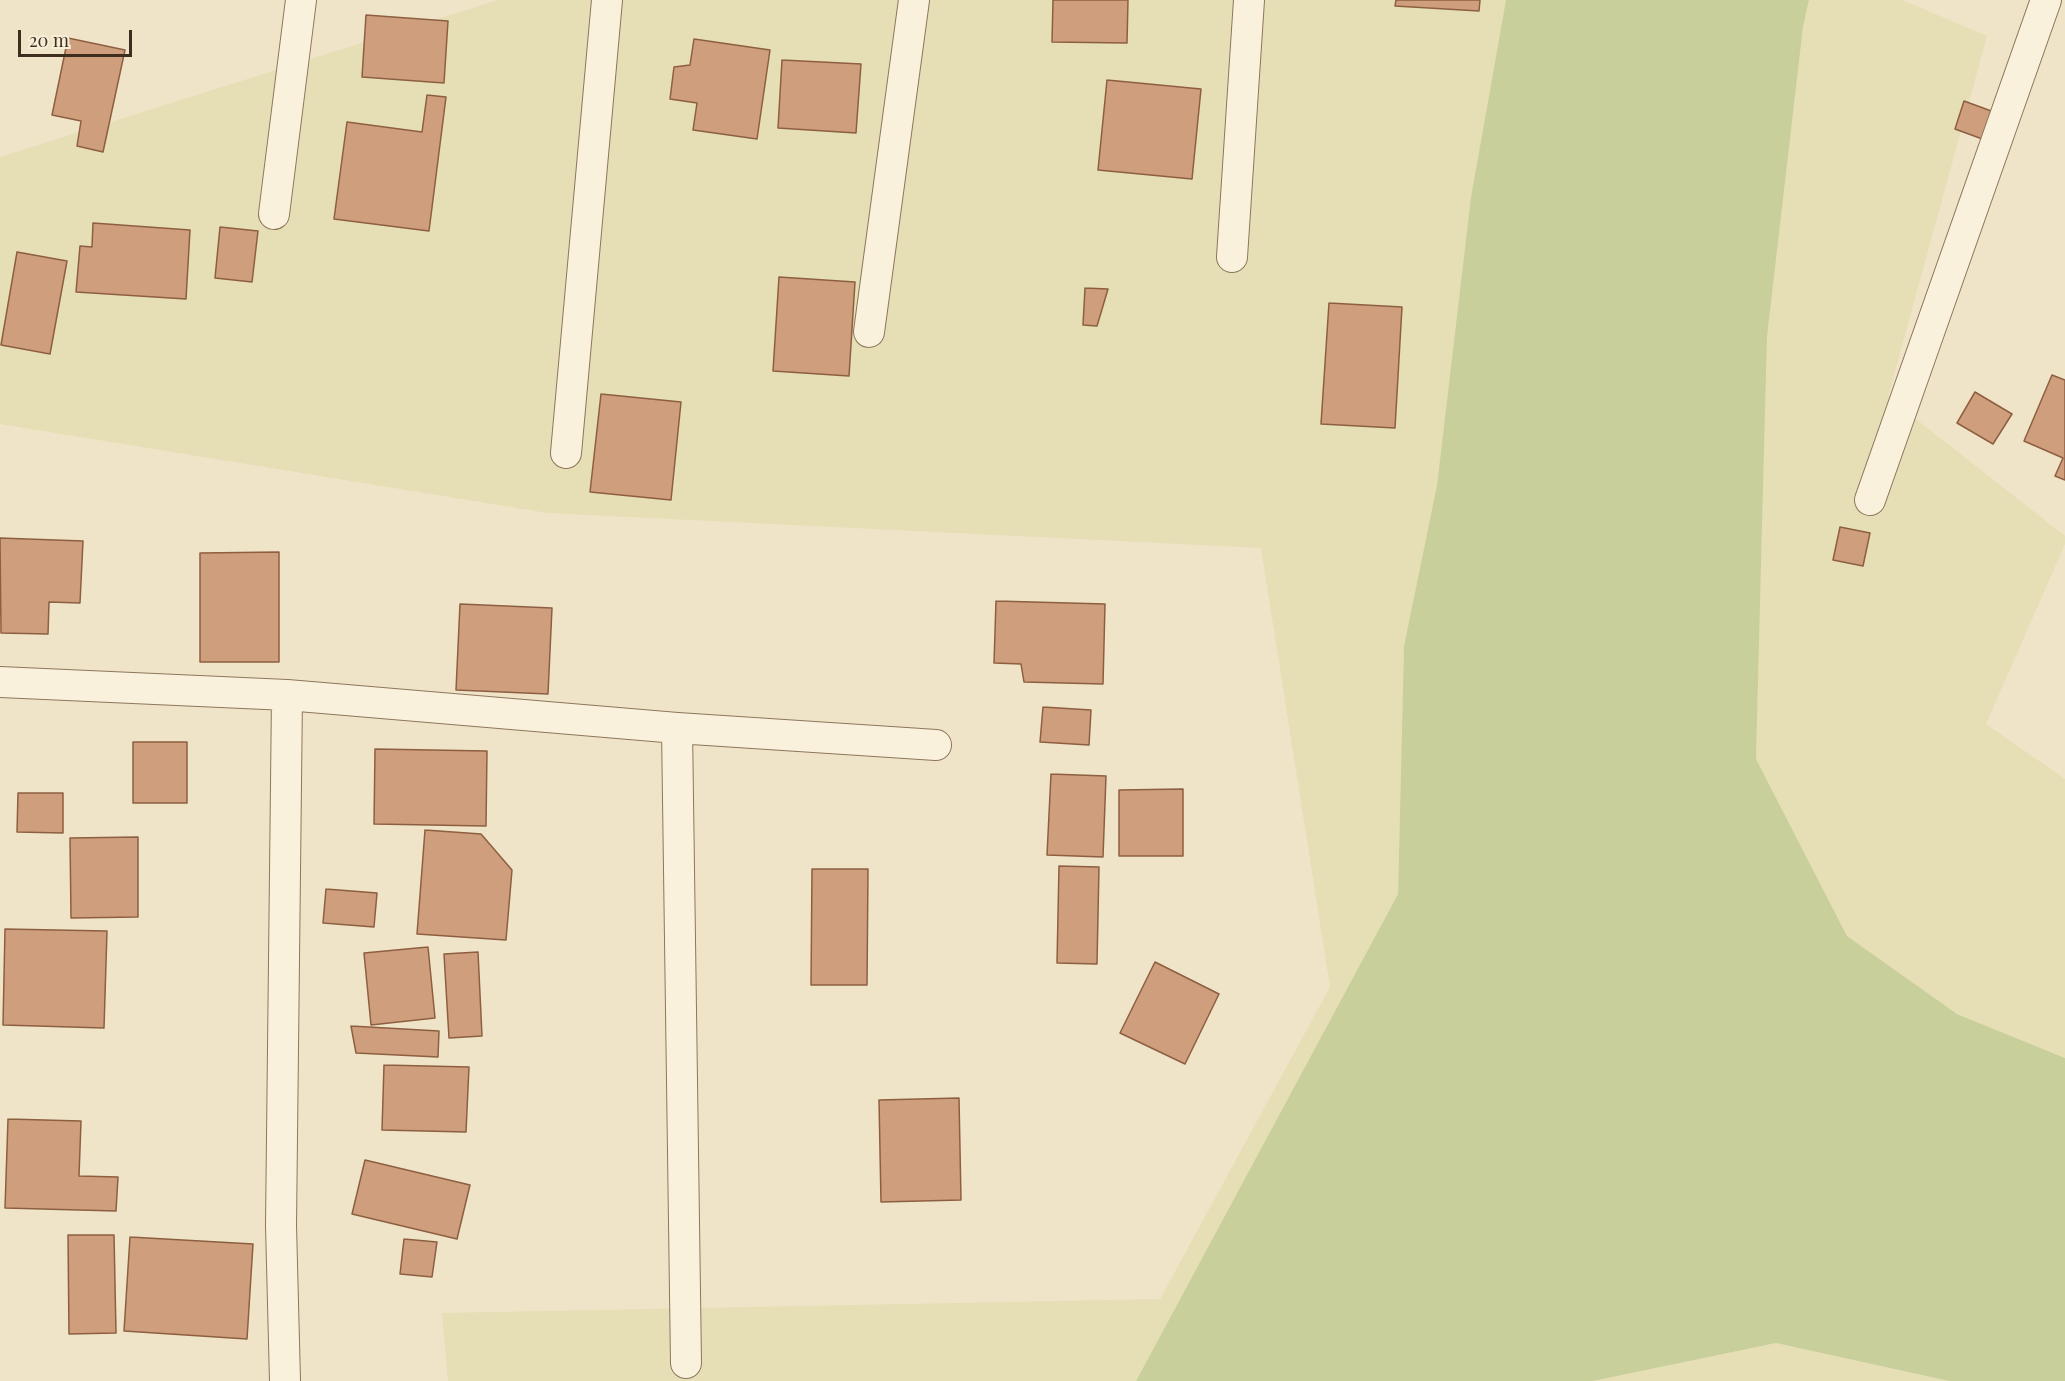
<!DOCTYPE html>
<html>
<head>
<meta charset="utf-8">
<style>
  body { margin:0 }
  #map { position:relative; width:2065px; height:1381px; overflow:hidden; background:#f0e4c8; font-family:"Playfair Display",serif }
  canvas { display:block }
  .scale { position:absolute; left:18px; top:30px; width:114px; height:27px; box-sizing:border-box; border:3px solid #3d2e20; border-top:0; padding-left:8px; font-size:18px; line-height:21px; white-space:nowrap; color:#3d2e20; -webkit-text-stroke:4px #f7eed8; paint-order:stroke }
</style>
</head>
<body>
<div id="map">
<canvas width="2065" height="1381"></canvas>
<div class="scale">20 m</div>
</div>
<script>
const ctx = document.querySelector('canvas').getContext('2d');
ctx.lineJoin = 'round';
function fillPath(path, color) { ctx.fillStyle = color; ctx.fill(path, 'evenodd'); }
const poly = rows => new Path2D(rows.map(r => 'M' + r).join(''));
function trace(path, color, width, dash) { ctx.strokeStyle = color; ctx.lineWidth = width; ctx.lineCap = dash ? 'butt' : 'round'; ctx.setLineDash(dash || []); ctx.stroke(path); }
fillPath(poly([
  [498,0,1506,0,1471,197,1437,485,1404,646,1398,894,1136,1381,448,1381,442,1313,1160,1299,1330,987,1261,548,548,513,0,424,0,157],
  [1809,0,1902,0,1987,36,1888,397,2065,536,2065,544,1986,724,2065,779,2065,1058,1957,1014,1847,936,1756,759,1767,337,1803,27],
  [1776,1343,1949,1381,1593,1381]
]), '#e6deb5');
fillPath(poly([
  [1506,0,1809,0,1803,27,1767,337,1756,759,1847,936,1957,1014,2065,1058,2065,1381,1949,1381,1776,1343,1593,1381,1136,1381,1398,894,1404,646,1437,485,1471,197]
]), '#c9cf9b');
const building = poly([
  [1053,0,1128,0,1127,43,1052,42,1053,0],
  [1396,0,1480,0,1479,11,1395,6,1396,0],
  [366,15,448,21,444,83,362,77,366,15],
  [68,38,125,50,103,152,77,146,81,121,52,115,68,38],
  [694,39,770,50,757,139,693,130,697,103,670,99,674,67,690,65,694,39],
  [782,60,861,64,856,133,778,128,782,60],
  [1107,80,1201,89,1192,179,1098,170,1107,80],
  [427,95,446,97,429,231,334,219,347,122,422,132,427,95],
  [1964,101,1994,112,1985,140,1955,129,1964,101],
  [93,223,190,230,186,299,76,292,80,246,92,247,93,223],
  [220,227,258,231,252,282,215,278,220,227],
  [17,252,67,261,50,354,1,345,17,252],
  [779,277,855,282,849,376,773,371,779,277],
  [1085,288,1108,289,1097,326,1083,325,1085,288],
  [1329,303,1402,307,1395,428,1321,424,1329,303],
  [2052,375,2065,380,2065,480,2055,476,2063,458,2024,441,2052,375],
  [1975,392,2012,414,1993,444,1957,423,1975,392],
  [601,394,681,402,671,500,590,492,601,394],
  [1840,527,1870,533,1863,566,1833,560,1840,527],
  [0,538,83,541,80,603,49,602,48,634,1,633,0,538],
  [279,552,279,662,200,662,200,553,279,552],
  [996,601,1105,604,1103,684,1024,682,1021,664,994,663,996,601],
  [460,604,552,608,548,694,456,690,460,604],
  [1043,707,1091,710,1089,745,1040,742,1043,707],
  [133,742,187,742,187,803,133,803,133,742],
  [375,749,487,751,486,826,374,824,375,749],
  [1051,774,1106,776,1103,857,1047,855,1051,774],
  [1183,789,1183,856,1119,856,1119,790,1183,789],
  [18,793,63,793,63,833,17,832,18,793],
  [425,830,481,834,512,870,506,940,417,934,425,830],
  [138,837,138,917,71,918,70,838,138,837],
  [1059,866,1099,867,1097,964,1057,963,1059,866],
  [812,869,868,869,867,985,811,985,812,869],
  [326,889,377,893,374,927,323,923,326,889],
  [5,929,107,931,104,1028,3,1025,5,929],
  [428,947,435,1018,371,1025,364,953,428,947],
  [478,952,482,1036,449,1038,444,954,478,952],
  [1155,962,1219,994,1185,1064,1120,1033,1155,962],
  [351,1026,439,1031,438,1057,356,1053,351,1026],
  [384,1065,469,1067,466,1132,382,1130,384,1065],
  [959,1098,961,1200,881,1202,879,1100,959,1098],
  [8,1119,81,1121,79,1176,118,1177,116,1211,5,1208,8,1119],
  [365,1160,470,1185,457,1239,352,1214,365,1160],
  [68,1235,114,1235,116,1333,69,1334,68,1235],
  [130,1237,253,1244,247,1339,124,1331,130,1237],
  [404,1239,437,1242,432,1277,400,1274,404,1239]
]);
fillPath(building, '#cf9f7d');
trace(building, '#8d5f41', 1.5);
const street = poly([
  [274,214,301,0],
  [1232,257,1249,0],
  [869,332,914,0],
  [566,453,607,0],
  [1870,500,2046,0],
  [0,682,287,695,677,728,936,745],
  [677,728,686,1363],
  [285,1381,281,1225,287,695]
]);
trace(street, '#8d765c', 32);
trace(street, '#faf1dc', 30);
</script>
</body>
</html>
